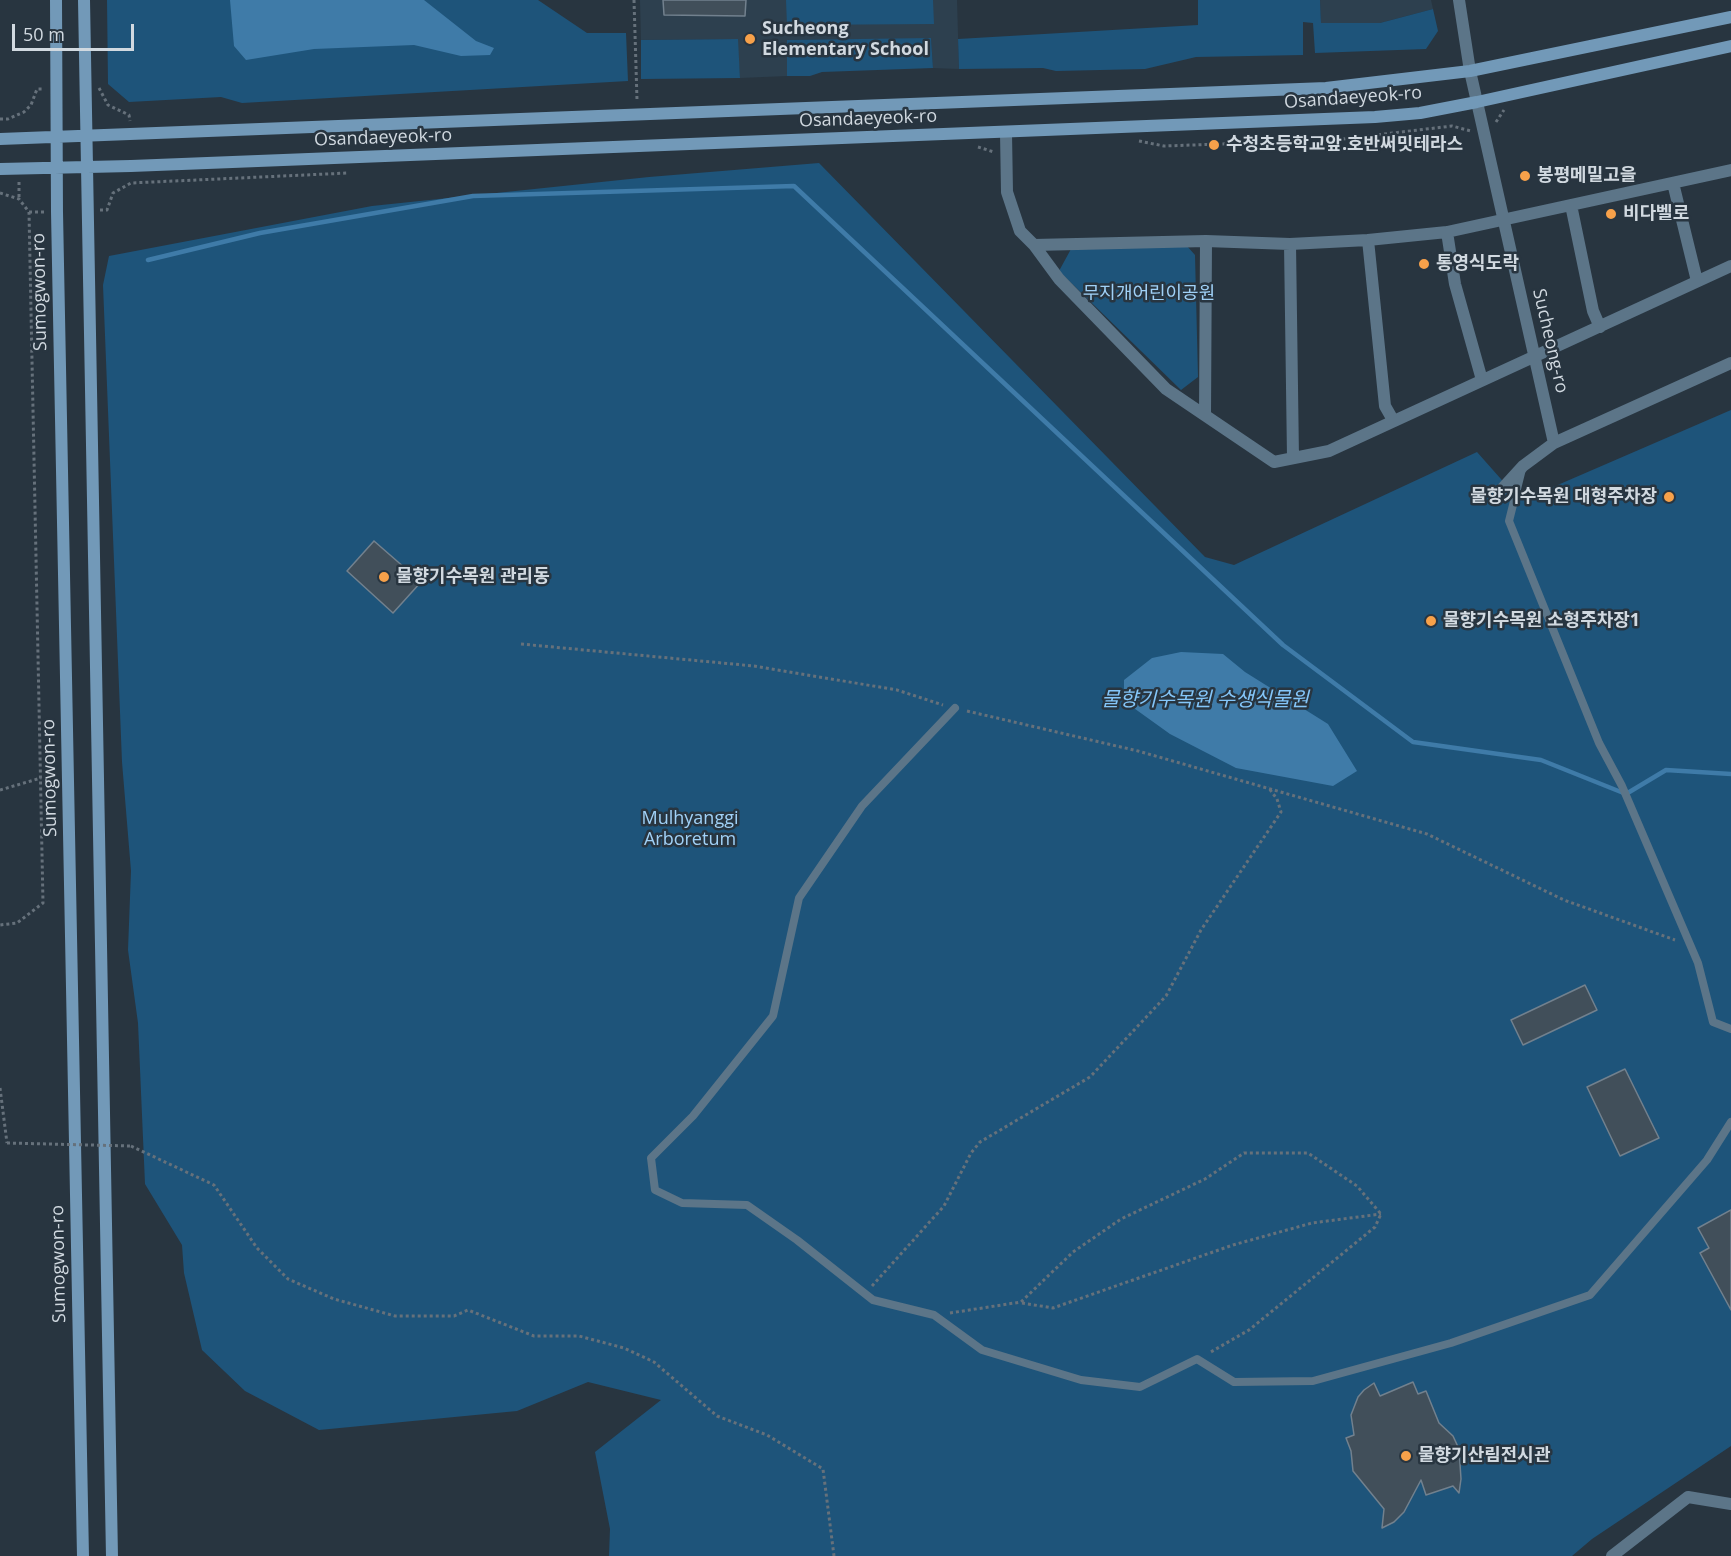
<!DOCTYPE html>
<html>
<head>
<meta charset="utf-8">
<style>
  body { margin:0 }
  #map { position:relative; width:1731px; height:1556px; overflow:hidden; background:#283540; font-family:"Open Sans",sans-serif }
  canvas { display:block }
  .scale { position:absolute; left:12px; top:24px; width:122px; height:27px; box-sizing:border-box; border:3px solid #d1d9e0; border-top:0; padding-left:8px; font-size:18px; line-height:21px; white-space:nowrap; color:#d1d9e0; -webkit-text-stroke:4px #283540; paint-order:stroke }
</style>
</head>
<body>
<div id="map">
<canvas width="1731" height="1556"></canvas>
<div class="scale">50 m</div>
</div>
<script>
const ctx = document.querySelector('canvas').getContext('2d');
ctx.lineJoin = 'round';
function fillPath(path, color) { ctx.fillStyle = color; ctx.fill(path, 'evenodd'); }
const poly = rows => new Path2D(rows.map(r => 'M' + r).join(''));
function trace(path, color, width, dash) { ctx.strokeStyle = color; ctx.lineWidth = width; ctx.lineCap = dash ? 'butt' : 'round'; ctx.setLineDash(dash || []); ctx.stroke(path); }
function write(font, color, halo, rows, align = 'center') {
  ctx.font = font + ' "Open Sans","Noto Sans KR",sans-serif'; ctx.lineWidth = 5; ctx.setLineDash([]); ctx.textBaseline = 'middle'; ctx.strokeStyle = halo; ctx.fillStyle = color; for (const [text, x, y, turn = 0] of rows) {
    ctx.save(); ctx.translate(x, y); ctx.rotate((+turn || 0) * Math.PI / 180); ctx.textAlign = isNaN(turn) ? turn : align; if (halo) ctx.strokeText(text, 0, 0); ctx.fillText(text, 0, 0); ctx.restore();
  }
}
fillPath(poly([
  [640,0,957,0,959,69,933,68,931,39,787,40,787,76,740,78,737,39,641,40],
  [1320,0,1431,0,1433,9,1380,23,1321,23]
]), '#2d404f');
fillPath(poly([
  [107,0,538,0,587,33,626,33,628,81,242,103,221,97,129,102,108,84],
  [786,0,933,0,934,24,787,25],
  [1198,0,1320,0,1321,23,1380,23,1433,9,1438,31,1426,49,1315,53,1313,23,1303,22,1303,55,1196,57,1145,69,1056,71,1043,68,959,69,958,39,1198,25],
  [931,38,933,68,822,72,810,76,787,76,787,40],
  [738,39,740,78,641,79,641,40],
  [819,163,1205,557,1234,565,1477,452,1516,496,1553,487,1731,410,1731,1446,1592,1539,1572,1556,609,1556,610,1529,595,1452,661,1400,588,1382,517,1411,319,1430,245,1391,202,1350,184,1273,182,1245,145,1184,138,1023,128,950,131,871,122,762,103,285,109,256,372,206,649,177],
  [1187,246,1195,255,1198,377,1181,390,1059,271,1071,249]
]), '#1e547a');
fillPath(poly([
  [230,0,424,0,476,41,494,48,490,55,461,56,414,45,314,49,246,60,234,46],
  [1181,652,1223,654,1245,672,1328,724,1357,771,1333,786,1236,768,1170,734,1124,701,1124,680,1152,658]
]), '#3f7ba8');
trace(poly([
  [148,260,260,233,473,196,794,186,1283,645,1413,742,1541,760,1626,794,1666,770,1731,774]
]), '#3f7ba8', 4.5);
const building = poly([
  [663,0,746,0,745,16,664,15,663,0],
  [374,541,421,582,393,613,347,571,374,541],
  [1585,985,1597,1010,1523,1045,1511,1020,1585,985],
  [1625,1069,1659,1138,1620,1156,1587,1087,1625,1069],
  [1731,1210,1731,1310,1700,1253,1709,1248,1698,1228,1731,1210],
  [1413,1382,1418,1394,1426,1391,1439,1423,1453,1436,1459,1449,1461,1479,1459,1493,1453,1486,1426,1495,1421,1480,1404,1512,1394,1522,1382,1528,1384,1509,1353,1471,1351,1451,1346,1438,1354,1435,1351,1415,1358,1397,1364,1390,1374,1383,1380,1396,1413,1382]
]);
fillPath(building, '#414f5a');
trace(building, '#72818e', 1.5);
trace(poly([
  [634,0,637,100],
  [99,88,108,105,129,115,130,121],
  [0,119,8,119,24,112,31,105,37,89,44,89],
  [1496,122,1504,110],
  [1139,141,1164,146,1334,140,1452,126,1471,131],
  [978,147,994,152],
  [19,182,19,199],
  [0,193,19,199,29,212,43,903,17,923,0,925],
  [100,210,107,210,113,193,131,183,348,173],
  [29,212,45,212],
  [521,644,754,666,897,690,943,705],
  [967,711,1138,751,1427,834,1564,900,1675,940],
  [0,790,41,778],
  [0,1088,7,1143],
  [131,1146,214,1185,257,1248,288,1279,334,1299,395,1316,454,1316,468,1310,534,1336,579,1336,624,1348,654,1362,717,1416,767,1435,823,1469,834,1556],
  [872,1286,944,1206,971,1153,980,1142,1090,1077,1166,996,1201,930,1281,812,1277,799,1268,787],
  [1022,1303,1053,1308,1233,1245,1312,1223,1381,1214],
  [950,1313,1021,1302,1073,1252,1121,1219,1205,1179,1244,1153,1308,1153,1357,1186,1381,1214,1375,1227,1249,1330,1209,1353]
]), '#66717b', 3, [3, 3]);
trace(poly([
  [1522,469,1509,521,1599,743,1622,786,1698,963,1713,1022,1731,1029],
  [955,708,862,806,799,898,773,1016,693,1116,651,1158,655,1190,682,1203,747,1205,797,1240,873,1300,934,1315,982,1350,1081,1380,1140,1387,1197,1359,1234,1382,1313,1381,1451,1343,1590,1295,1707,1160,1731,1122]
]), '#5c7588', 8);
trace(poly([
  [1459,0,1470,71,1554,443],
  [1006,133,1007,192,1020,231,1034,245,1059,279,1166,389,1274,462,1329,451,1731,266],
  [1673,183,1697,281],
  [1571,205,1593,311,1600,327],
  [1447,232,1455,284,1482,380],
  [1368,240,1385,406,1393,420],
  [1290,244,1293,458],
  [1034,245,1206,241,1290,244,1368,240,1447,232,1731,170],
  [1205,415,1206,241],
  [1502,489,1523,466,1554,443,1731,363],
  [1612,1556,1688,1497,1731,1504]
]), '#5c7588', 12);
trace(poly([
  [56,0,57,212,83,1556],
  [84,0,112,1556],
  [0,139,1326,88,1470,71,1731,17],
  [0,169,131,166,1375,117,1420,113,1477,102,1731,46]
]), '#7299b8', 12);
trace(poly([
  [7,1143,131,1146]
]), '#66717b', 3, [3, 3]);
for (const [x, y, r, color] of [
  [750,39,6,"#f7a14a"],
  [1214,145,6,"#f7a14a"],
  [1525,176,6,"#f7a14a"],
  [1611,214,6,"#f7a14a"],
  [1424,264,6,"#f7a14a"],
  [1669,497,6,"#f7a14a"],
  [384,577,6,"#f7a14a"],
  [1431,621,6,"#f7a14a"],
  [1406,1456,6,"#f7a14a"]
]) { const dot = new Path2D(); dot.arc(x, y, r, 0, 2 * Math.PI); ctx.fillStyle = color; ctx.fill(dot); trace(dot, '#283540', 2); }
write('bold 18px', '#d1d9e0', '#283540', [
  ["Sucheong",762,29],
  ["Elementary School",762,50],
  ["수청초등학교앞.호반써밋테라스",1226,145],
  ["봉평메밀고을",1537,176],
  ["비다벨로",1623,214],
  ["통영식도락",1436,264],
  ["물향기수목원 대형주차장",1657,497,"right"],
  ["물향기수목원 관리동",396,577],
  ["물향기수목원 소형주차장1",1443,621],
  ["물향기산림전시관",1418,1456]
], 'left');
write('18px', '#d1d9e0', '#283540', [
  ["Osandaeyeok-ro",1353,98,-4],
  ["Osandaeyeok-ro",868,119,-2],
  ["Osandaeyeok-ro",383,138,-2],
  ["Sumogwon-ro",40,292,-91],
  ["Sucheong-ro",1550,341,77],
  ["Sumogwon-ro",50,778,-91],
  ["Sumogwon-ro",59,1264,-91]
]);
write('18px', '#a0d1f7', '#283540', [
  ["무지개어린이공원",1149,294],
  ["Mulhyanggi",690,819],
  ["Arboretum",690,840]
]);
write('italic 20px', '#84c6f9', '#283540', [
  ["물향기수목원 수생식물원",1205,700]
]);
</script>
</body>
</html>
